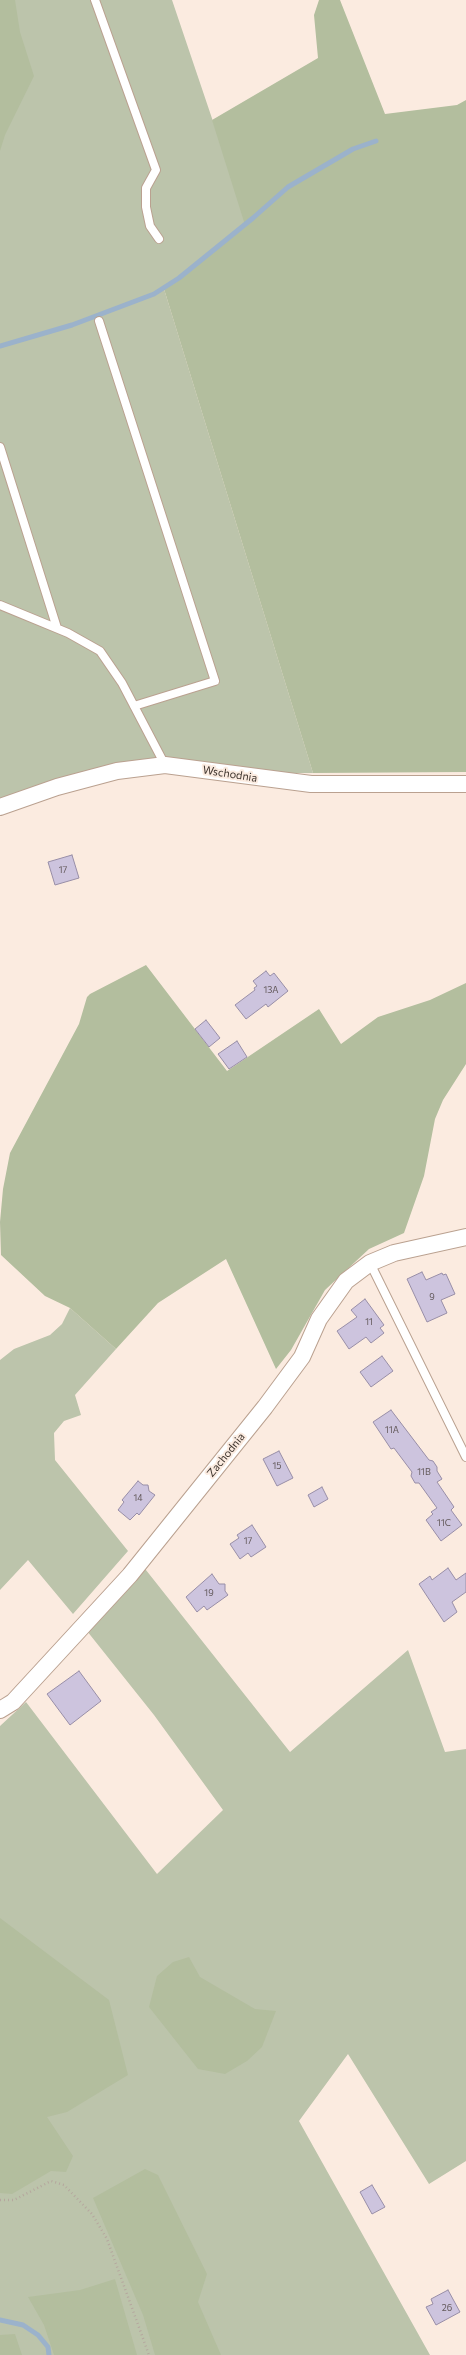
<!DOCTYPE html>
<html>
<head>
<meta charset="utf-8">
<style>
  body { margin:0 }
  canvas { display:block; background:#fbebe0 }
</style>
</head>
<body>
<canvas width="466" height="2355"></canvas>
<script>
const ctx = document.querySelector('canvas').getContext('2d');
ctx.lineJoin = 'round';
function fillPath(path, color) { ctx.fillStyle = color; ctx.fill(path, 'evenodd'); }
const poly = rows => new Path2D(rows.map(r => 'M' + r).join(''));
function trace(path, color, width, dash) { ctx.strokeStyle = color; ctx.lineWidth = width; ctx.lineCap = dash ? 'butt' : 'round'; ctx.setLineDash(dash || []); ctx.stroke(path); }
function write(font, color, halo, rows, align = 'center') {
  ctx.font = font + ' Commissioner,sans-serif'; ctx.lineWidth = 4; ctx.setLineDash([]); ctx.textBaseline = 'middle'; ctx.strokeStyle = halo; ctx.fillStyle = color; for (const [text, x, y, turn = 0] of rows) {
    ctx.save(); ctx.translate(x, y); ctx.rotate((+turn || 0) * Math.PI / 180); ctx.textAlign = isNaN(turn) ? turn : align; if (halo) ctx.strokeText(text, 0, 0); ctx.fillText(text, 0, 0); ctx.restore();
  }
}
fillPath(poly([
  [0,0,172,0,247,222,180,282,164,289,313,773,263,773,195,765,0,800],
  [70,1308,116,1349,75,1395,81,1415,64,1421,54,1433,55,1460,128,1551,73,1614,28,1560,0,1590,0,1360,14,1349,50,1335,62,1324],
  [142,1565,290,1752,408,1650,445,1752,466,1749,466,2161,429,2184,348,2054,299,2121,430,2355,0,2355,0,1726,26,1702,157,1874,223,1810,154,1715,87,1631]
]), '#bcc4ab');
fillPath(poly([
  [0,0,15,0,20,32,34,76,5,135,0,151],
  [319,0,340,0,385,114,457,105,466,100,466,772,313,773,164,289,245,225,212,120,318,58,314,15],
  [146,965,227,1071,319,1009,341,1044,378,1017,430,1000,466,983,466,1064,443,1100,435,1119,424,1176,404,1233,369,1249,325,1290,291,1350,276,1369,226,1259,158,1303,116,1349,70,1308,45,1296,1,1255,0,1222,3,1189,10,1153,79,1024,87,997,90,994],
  [0,1918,109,2000,128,2075,67,2112,47,2117,73,2156,66,2172,51,2171,12,2194,0,2193],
  [189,1957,200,1977,255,2009,276,2011,262,2047,247,2061,225,2074,198,2069,149,2007,157,1976,173,1962],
  [145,2169,158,2175,207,2274,198,2302,221,2355,155,2355,143,2315,93,2198],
  [115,2279,137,2355,54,2355,44,2325,28,2297,80,2290],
  [15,2334,22,2355,0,2355,0,2335]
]), '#b3be9e');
trace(poly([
  [0,346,72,325,154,294,179,278,253,218,288,187,353,149,376,141],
  [0,2320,23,2325,38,2335,48,2347,49,2355]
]), '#9bb2cb', 5);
const building = poly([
  [72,855,79,878,55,885,48,862,72,855],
  [266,971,270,976,274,973,288,991,268,1007,266,1004,246,1019,235,1005,255,990,254,988,257,986,253,981,266,971],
  [206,1020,220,1038,209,1047,195,1029,206,1020],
  [237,1041,247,1057,229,1069,218,1054,237,1041],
  [422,1272,426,1280,442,1273,443,1275,446,1274,455,1294,441,1300,447,1313,427,1322,407,1279,422,1272],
  [365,1299,384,1325,380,1328,384,1333,371,1343,366,1337,349,1349,337,1331,357,1317,351,1310,365,1299],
  [382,1356,393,1371,371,1387,360,1372,382,1356],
  [391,1410,429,1460,433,1461,437,1467,437,1471,442,1479,437,1482,454,1507,451,1510,462,1525,441,1541,426,1520,433,1514,431,1512,437,1508,419,1483,415,1483,411,1476,412,1472,394,1448,391,1449,373,1422,391,1410],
  [279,1451,293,1478,277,1486,263,1459,279,1451],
  [138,1481,143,1485,148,1485,149,1491,155,1495,139,1515,137,1513,130,1520,118,1510,124,1502,122,1500,138,1481],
  [322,1487,328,1499,314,1507,308,1495,322,1487],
  [252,1525,266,1547,251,1557,248,1553,240,1559,230,1544,239,1538,237,1535,252,1525],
  [448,1568,456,1580,466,1573,466,1592,452,1602,457,1612,444,1622,419,1584,430,1576,432,1580,448,1568],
  [212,1574,219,1584,225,1584,225,1591,228,1595,207,1610,204,1606,197,1612,186,1597,212,1574],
  [79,1671,101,1701,70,1725,47,1694,79,1671],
  [372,2185,385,2207,372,2214,360,2192,372,2185],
  [448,2290,460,2312,436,2325,426,2307,433,2304,431,2299,448,2290]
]);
fillPath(building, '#cdc4de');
trace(building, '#988ea7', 1);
const service = poly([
  [95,0,156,170,146,188,146,207,150,226,159,239],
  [99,321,215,681,134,706],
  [0,447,57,628],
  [0,605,68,633,100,651,122,683,165,765],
  [370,1263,466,1457]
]);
const minor = poly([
  [0,807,57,787,117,771,165,765,311,784,466,784],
  [0,1710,13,1702,130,1575,265,1407,302,1357,319,1319,346,1281,370,1263,394,1253,466,1237]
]);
trace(service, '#baa190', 10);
trace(minor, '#baa190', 18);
trace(poly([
  [0,2200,14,2200,51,2181,64,2185,92,2214,107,2239,149,2355]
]), '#b5a79e', 2.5, [1, 3]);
trace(service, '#fff', 8);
trace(minor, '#fff', 16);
write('9px', '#625859', null, [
  ["17",63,870],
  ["13A",271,990],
  ["9",432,1297],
  ["11",369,1322],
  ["11A",392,1430],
  ["15",277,1466],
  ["11B",424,1472],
  ["14",138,1498],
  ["11C",444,1523],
  ["17",248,1541],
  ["19",209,1593],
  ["26",447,2308]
]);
write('11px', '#3e342d', '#fbebe0', [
  ["Wschodnia",230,774,9],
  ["Zachodnia",226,1455,-51]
]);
</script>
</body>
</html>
